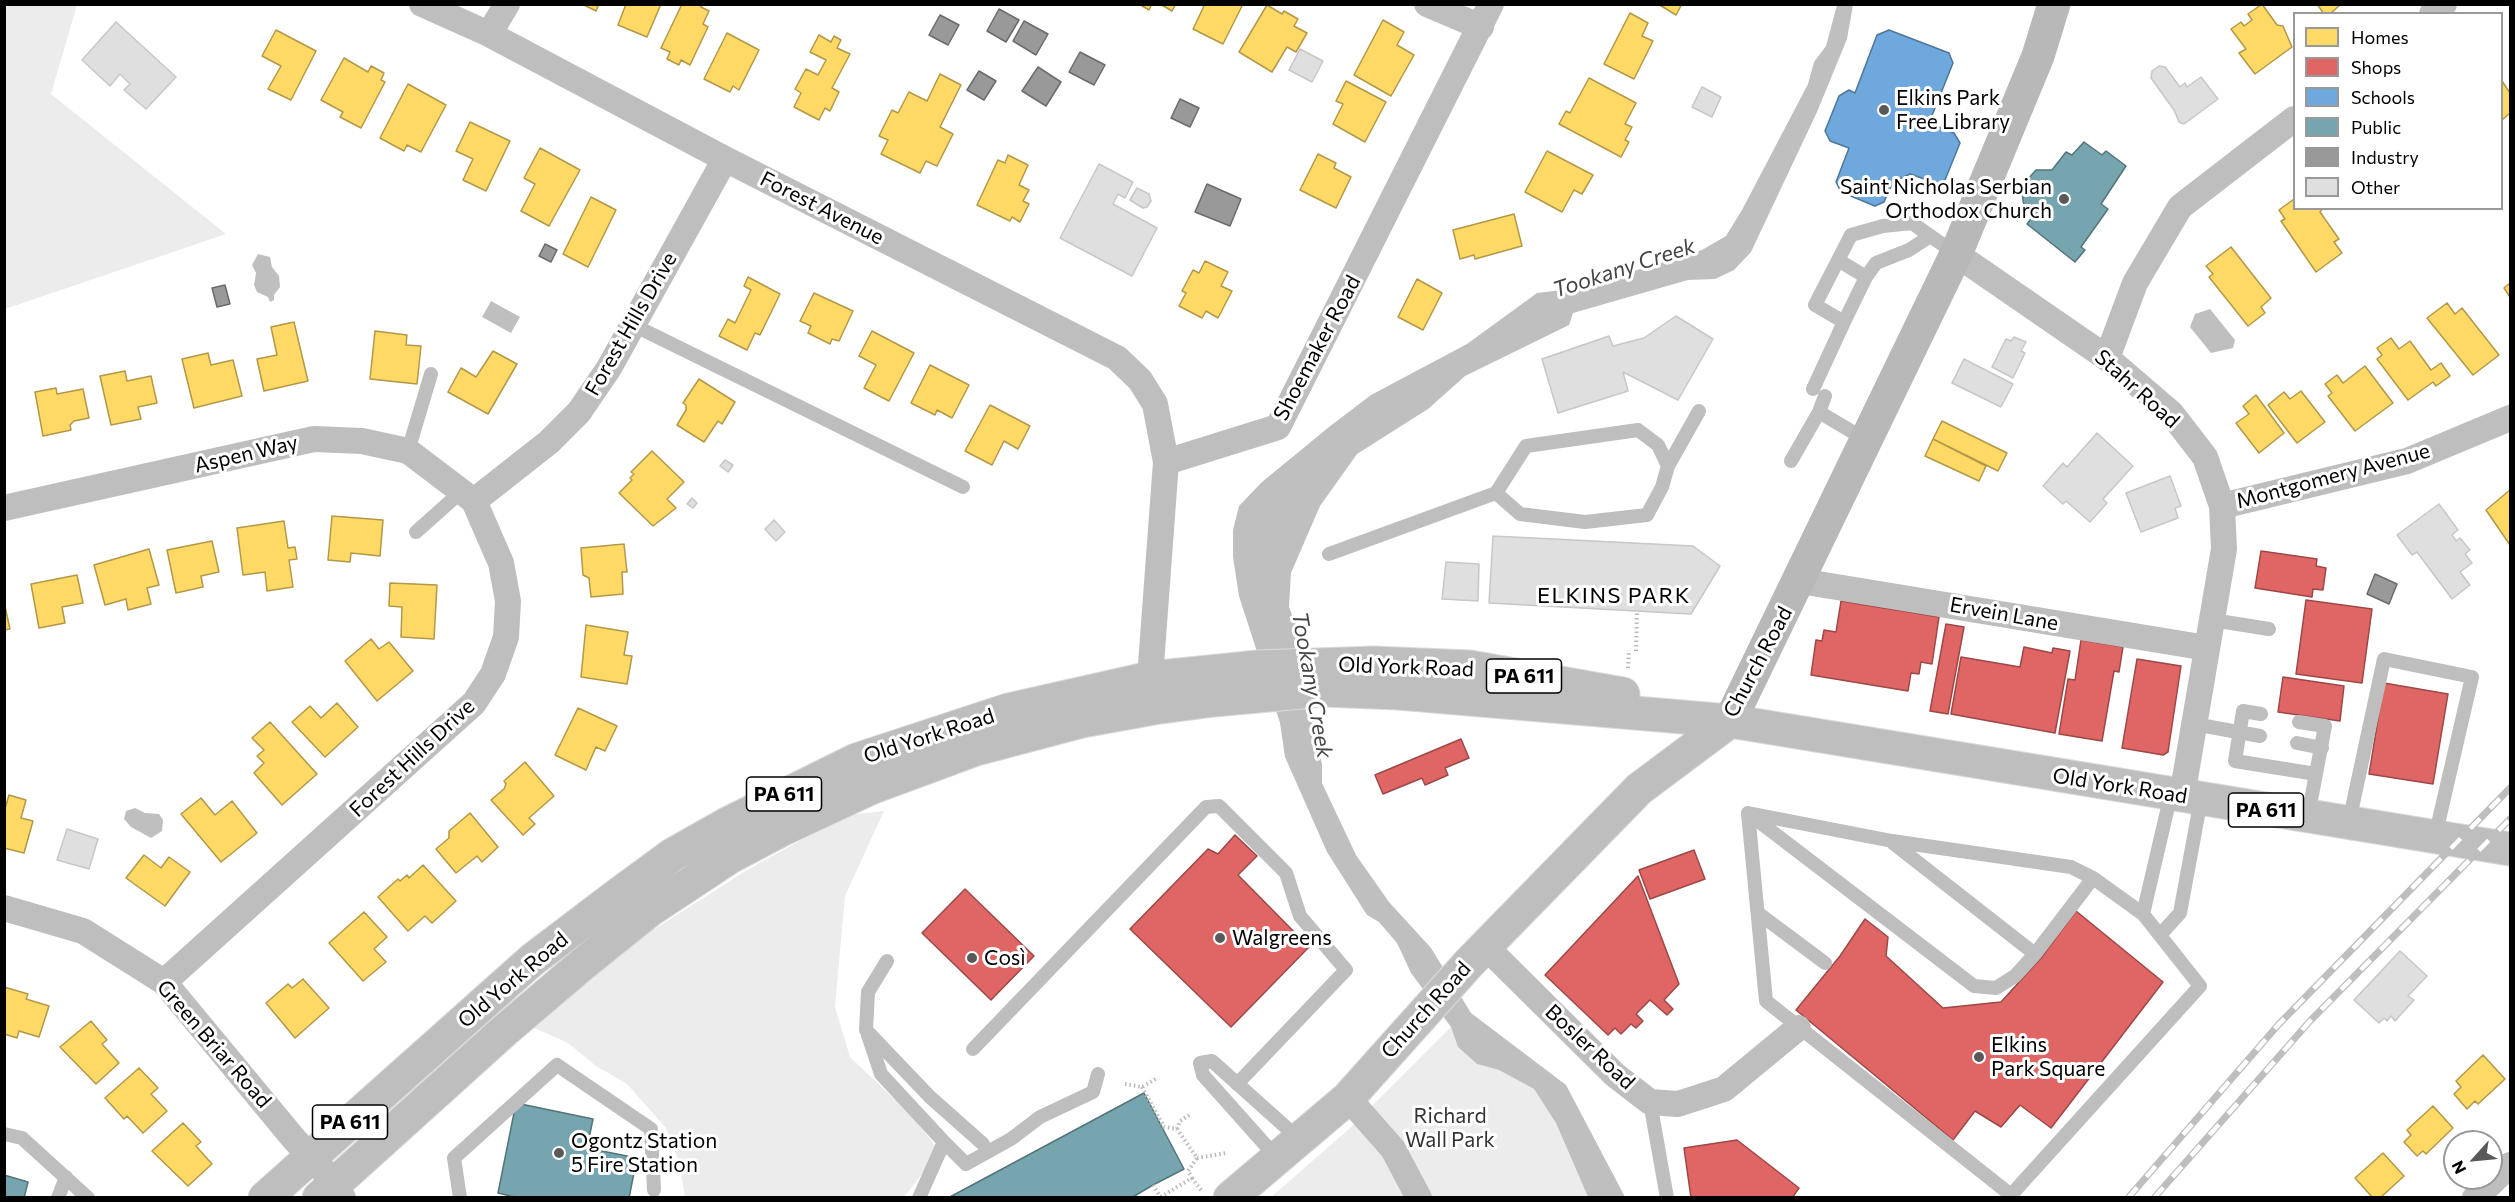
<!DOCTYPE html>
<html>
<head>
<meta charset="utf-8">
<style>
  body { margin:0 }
  #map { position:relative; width:2515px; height:1202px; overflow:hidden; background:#fff; font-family:Commissioner,sans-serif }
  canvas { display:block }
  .frame { position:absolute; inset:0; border:6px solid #000; pointer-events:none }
  .legend { position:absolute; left:2293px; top:12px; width:210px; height:198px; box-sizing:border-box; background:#fff; border:2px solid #999; margin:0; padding:8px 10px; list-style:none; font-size:18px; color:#000 }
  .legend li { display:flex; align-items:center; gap:12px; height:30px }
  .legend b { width:30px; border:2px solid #999 }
  .north { position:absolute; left:2443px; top:1130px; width:60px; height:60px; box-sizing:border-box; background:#fff; border:2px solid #999; border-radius:50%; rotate:243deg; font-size:16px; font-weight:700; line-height:24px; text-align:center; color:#000 }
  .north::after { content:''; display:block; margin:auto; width:21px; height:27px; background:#595959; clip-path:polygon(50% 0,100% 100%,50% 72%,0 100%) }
</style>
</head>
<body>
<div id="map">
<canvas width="2515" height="1202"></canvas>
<div class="frame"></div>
<ul class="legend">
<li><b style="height:16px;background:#ffd966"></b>Homes</li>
<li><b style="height:16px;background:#e06666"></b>Shops</li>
<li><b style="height:16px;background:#6fa8dc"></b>Schools</li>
<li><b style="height:16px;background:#76a5af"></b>Public</li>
<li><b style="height:16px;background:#999"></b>Industry</li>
<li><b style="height:16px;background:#dfdfdf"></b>Other</li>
</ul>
<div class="north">N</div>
</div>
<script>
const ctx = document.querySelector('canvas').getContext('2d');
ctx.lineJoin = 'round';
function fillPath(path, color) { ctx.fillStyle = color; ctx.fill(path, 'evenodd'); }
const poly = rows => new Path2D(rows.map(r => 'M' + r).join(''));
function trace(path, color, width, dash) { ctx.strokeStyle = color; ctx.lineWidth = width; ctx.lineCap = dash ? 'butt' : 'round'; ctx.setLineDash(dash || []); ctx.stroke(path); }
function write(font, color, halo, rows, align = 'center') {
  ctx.font = font + ' Commissioner,sans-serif'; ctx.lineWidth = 6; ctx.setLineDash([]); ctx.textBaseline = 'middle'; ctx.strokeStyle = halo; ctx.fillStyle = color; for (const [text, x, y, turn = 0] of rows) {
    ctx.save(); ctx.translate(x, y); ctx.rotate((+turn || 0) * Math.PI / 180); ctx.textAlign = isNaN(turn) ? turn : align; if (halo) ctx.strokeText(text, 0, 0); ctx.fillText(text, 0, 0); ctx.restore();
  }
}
fillPath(poly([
  [4,5,77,5,51,94,226,234,5,309],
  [884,811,845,896,835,1007,850,1057,908,1112,940,1151,904,1197,685,1197,679,1162,666,1128,627,1084,596,1066,568,1043,530,1026,625,948,747,870,846,815],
  [1451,1027,1458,1047,1477,1064,1499,1070,1534,1089,1556,1123,1588,1197,1270,1198,1349,1129]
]), '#ececec');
fillPath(poly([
  [1837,5,1853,5,1847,39,1817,112,1751,252,1734,270,1715,279,1688,280,1573,313,1569,325,1465,376,1428,409,1357,454,1320,506,1291,573,1289,607,1300,635,1311,720,1322,764,1322,783,1356,855,1389,902,1431,948,1471,1013,1566,1085,1625,1197,1588,1197,1556,1123,1534,1089,1499,1070,1477,1064,1458,1047,1451,1027,1411,973,1397,943,1379,922,1367,915,1327,852,1285,757,1280,723,1239,596,1233,557,1233,530,1239,506,1262,482,1329,427,1371,395,1467,344,1537,293,1570,289,1634,271,1702,250,1726,236,1742,210,1808,84,1814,62,1826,46],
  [258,254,270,257,272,267,279,276,280,287,274,295,274,300,270,302,268,297,257,292,254,285,256,273,252,265],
  [491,301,520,317,511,333,482,317],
  [2210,309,2235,340,2233,348,2211,353,2190,327,2195,314],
  [135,808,145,813,159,814,163,820,162,831,151,838,131,827,124,819,126,811]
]), '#bfbfbf');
const homes = poly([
  [582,4,599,4,596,11,582,4],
  [626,4,661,4,647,37,618,25,626,4],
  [682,4,702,4,701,7,709,11,703,24,708,27,690,65,681,60,679,65,667,59,670,52,661,48,682,4],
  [1139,4,1152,4,1149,10,1139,4],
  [1160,4,1176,4,1172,11,1160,4],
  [1205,4,1243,4,1223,44,1193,29,1205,4],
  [1658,4,1682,4,1676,15,1658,4],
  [2262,4,2277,25,2283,26,2292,47,2255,74,2239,53,2246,49,2231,29,2241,22,2244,26,2252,20,2248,14,2262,4],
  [2317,4,2341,4,2330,14,2324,14,2317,4],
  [1267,5,1282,14,1284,11,1298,19,1294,26,1307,33,1296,52,1287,47,1272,72,1239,52,1267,5],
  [1630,13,1648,23,1642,36,1653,41,1634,79,1604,64,1630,13],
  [1383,20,1404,32,1397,45,1414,55,1391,96,1354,75,1383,20],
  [276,30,316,51,291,100,268,89,281,66,262,56,276,30],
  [727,33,759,50,739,90,733,86,730,92,704,79,727,33],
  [819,35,831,42,834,36,841,40,837,48,850,54,832,88,839,92,830,111,825,108,819,120,794,107,801,93,795,89,806,69,818,75,826,60,810,52,819,35],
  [344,58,368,72,371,66,384,73,381,80,385,82,361,128,340,117,343,112,321,100,344,58],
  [940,74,961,85,940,127,953,134,937,166,926,161,920,173,881,154,888,140,879,136,892,110,898,113,909,92,927,101,940,74],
  [1589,78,1636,103,1625,124,1632,127,1625,140,1629,142,1621,157,1559,124,1566,111,1570,113,1589,78],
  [1346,81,1386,102,1365,142,1333,124,1343,104,1336,101,1346,81],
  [2502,81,2510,93,2510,113,2502,120,2502,81],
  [408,84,446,105,421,152,407,145,404,151,380,138,408,84],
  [470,122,510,141,486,191,463,180,473,159,456,151,470,122],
  [540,148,580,170,549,226,521,211,535,184,524,178,540,148],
  [1547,151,1593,175,1582,194,1574,190,1562,212,1525,192,1547,151],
  [1318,154,1336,163,1334,168,1351,177,1336,208,1300,190,1318,154],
  [1008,155,1028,165,1019,185,1029,190,1023,201,1029,204,1020,222,1012,217,1010,221,977,205,998,160,1005,163,1008,155],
  [591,197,616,210,588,267,563,254,591,197],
  [2294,199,2294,208,2323,208,2320,212,2339,239,2334,242,2342,253,2316,272,2281,221,2285,219,2279,210,2294,199],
  [1514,214,1522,246,1475,259,1474,255,1460,259,1453,230,1514,214],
  [2231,247,2271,298,2261,307,2265,313,2248,326,2209,277,2213,274,2206,266,2231,247],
  [1205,261,1228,272,1221,286,1232,291,1218,318,1206,311,1202,318,1179,306,1186,293,1182,291,1193,270,1199,273,1205,261],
  [748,277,780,294,760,335,755,333,747,350,719,336,728,319,735,323,751,290,744,286,748,277],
  [1417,279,1442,293,1423,330,1398,317,1417,279],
  [2510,283,2510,297,2504,288,2510,283],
  [814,293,853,311,839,341,832,339,830,344,808,333,811,326,800,321,814,293],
  [2447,303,2455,314,2462,308,2499,355,2473,375,2427,318,2447,303],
  [294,322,308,381,264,391,257,359,277,355,271,327,294,322],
  [375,331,407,335,406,345,421,346,417,384,370,379,375,331],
  [872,331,914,353,889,401,864,388,876,365,859,356,872,331],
  [2391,338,2399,349,2410,341,2431,370,2441,363,2450,376,2436,386,2433,382,2408,400,2377,359,2382,355,2377,348,2391,338],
  [493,351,517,364,488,414,448,392,461,368,476,377,493,351],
  [208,353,211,365,233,360,242,396,194,408,182,359,208,353],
  [930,365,969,385,952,418,937,410,935,415,911,403,930,365],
  [2365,366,2393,403,2355,431,2328,396,2332,393,2325,384,2337,375,2343,383,2365,366],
  [125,371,127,381,151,376,157,403,138,407,141,419,111,425,100,376,125,371],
  [699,379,735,402,722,424,718,421,704,442,677,425,686,410,686,405,683,403,699,379],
  [56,388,57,394,83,389,89,418,74,421,70,425,71,430,43,436,35,392,56,388],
  [2301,391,2325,422,2297,443,2268,405,2284,392,2290,399,2301,391],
  [2256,395,2284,433,2259,453,2236,423,2249,414,2243,406,2256,395],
  [990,405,1030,426,1018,449,1004,441,992,465,965,451,990,405],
  [1942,421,2007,453,1998,471,1933,439,1942,421],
  [1933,439,1986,466,1979,481,1925,456,1933,439],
  [652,451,684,482,667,499,676,508,653,526,619,493,632,480,630,478,634,474,631,472,652,451],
  [2510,490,2510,545,2486,510,2510,490],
  [332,516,383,520,380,556,351,553,350,562,328,560,332,516],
  [284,521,288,548,295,547,297,559,289,560,293,587,267,591,265,572,243,575,237,528,284,521],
  [212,541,219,572,201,576,203,587,176,593,167,550,212,541],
  [624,544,627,572,622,572,623,594,591,597,589,578,583,575,581,548,624,544],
  [149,549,159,585,147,588,151,604,128,610,126,599,105,605,94,565,149,549],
  [77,575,83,603,62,607,65,623,39,628,31,584,77,575],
  [390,583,437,585,434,639,401,637,402,607,389,606,390,583],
  [4,602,10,629,4,630,4,602],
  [586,625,628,632,624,655,632,656,627,684,581,677,586,625],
  [371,639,379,649,389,642,413,671,377,701,345,661,371,639],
  [337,703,358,727,325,757,292,722,310,706,321,718,337,703],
  [578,708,617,726,605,751,596,747,586,770,555,755,578,708],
  [270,722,317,774,282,805,254,773,264,763,257,756,264,750,252,738,270,722],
  [525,762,554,796,529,818,535,824,523,835,491,800,504,789,506,784,504,781,525,762],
  [9,795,26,800,21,818,33,821,24,853,4,848,4,812,9,795],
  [201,798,215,815,232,801,257,833,221,862,181,814,201,798],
  [470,813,498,847,482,862,477,856,456,873,436,849,449,838,449,831,470,813],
  [144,855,161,868,169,857,190,872,165,906,126,878,144,855],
  [423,865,456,901,432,923,425,916,408,931,378,897,398,879,400,881,407,875,409,878,423,865],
  [364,912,387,937,374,949,386,962,363,981,329,943,364,912],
  [303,979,329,1008,295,1038,266,1003,288,984,292,988,303,979],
  [4,987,28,994,26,999,49,1006,39,1037,19,1031,17,1038,4,1034,4,987],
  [91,1021,107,1040,102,1044,119,1063,96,1084,60,1047,91,1021],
  [2483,1055,2505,1079,2478,1104,2475,1101,2467,1109,2454,1094,2461,1087,2456,1081,2483,1055],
  [139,1068,158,1088,151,1094,167,1111,143,1133,127,1116,124,1119,105,1098,139,1068],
  [2433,1106,2453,1128,2426,1154,2423,1151,2417,1156,2404,1142,2411,1135,2407,1130,2433,1106],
  [183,1123,201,1142,196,1146,212,1164,188,1186,152,1151,183,1123],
  [2383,1153,2404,1176,2380,1198,2373,1198,2355,1178,2383,1153]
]);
fillPath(homes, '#ffd966');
trace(homes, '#b29847', 1.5);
const shops = poly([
  [2261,551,2317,559,2316,566,2326,568,2323,590,2313,589,2312,597,2255,588,2261,551],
  [2306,600,2372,609,2362,683,2296,674,2306,600],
  [1841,601,1939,617,1932,664,1921,662,1919,674,1911,673,1908,691,1811,675,1816,640,1822,641,1824,630,1836,632,1841,601],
  [1946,624,1964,627,1948,714,1930,711,1946,624],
  [2081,640,2123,647,2119,672,2114,671,2102,741,2059,734,2068,679,2075,680,2081,640],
  [2024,647,2052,653,2053,648,2070,651,2055,733,1951,714,1961,657,2020,667,2024,647],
  [2137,659,2181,666,2168,752,2163,755,2122,748,2137,659],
  [2283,677,2344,686,2340,721,2278,712,2283,677],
  [2384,683,2448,694,2433,784,2369,774,2384,683],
  [1461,739,1469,758,1445,768,1448,775,1425,785,1422,778,1383,794,1375,775,1461,739],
  [1235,835,1257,856,1238,875,1309,947,1231,1027,1130,929,1208,849,1218,854,1235,835],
  [1694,850,1705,879,1650,899,1639,870,1694,850],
  [1638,876,1679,984,1664,1000,1673,1009,1667,1015,1650,1000,1636,1014,1643,1021,1636,1028,1631,1024,1621,1034,1615,1028,1608,1035,1545,975,1638,876],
  [965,889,1034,956,991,1000,922,933,965,889],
  [2076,911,2163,982,2051,1128,2020,1105,2001,1127,1975,1111,1953,1140,1796,1010,1840,956,1865,919,1888,937,1886,956,1943,1008,2001,1002,2041,958,2076,911],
  [1737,1140,1799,1188,1792,1198,1691,1198,1684,1148,1737,1140]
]);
fillPath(shops, '#e06666');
trace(shops, '#9d4747', 1.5);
const schools = poly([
  [1889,30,1949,53,1953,63,1929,123,1954,133,1960,143,1945,180,1936,183,1910,174,1893,182,1884,202,1875,206,1841,192,1836,182,1849,148,1830,141,1825,131,1839,96,1849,90,1855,93,1877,35,1889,30]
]);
fillPath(schools, '#6fa8dc');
trace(schools, '#4e769a', 1.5);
const public = poly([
  [2084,142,2102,155,2106,151,2126,166,2101,204,2108,209,2081,247,2085,250,2075,262,2027,224,2034,215,2024,206,2021,187,2036,170,2052,170,2066,152,2072,155,2084,142],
  [1144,1093,1184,1169,1153,1185,1131,1198,948,1198,1144,1093],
  [516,1103,593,1119,587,1148,637,1158,629,1198,519,1198,498,1193,516,1103],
  [4,1175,28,1182,24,1198,4,1198,4,1175]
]);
fillPath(public, '#76a5af');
trace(public, '#53747a', 1.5);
const industry = poly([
  [999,9,1019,20,1006,42,987,31,999,9],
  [940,15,959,25,948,45,929,35,940,15],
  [1024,21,1048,34,1036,55,1013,41,1024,21],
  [1080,52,1105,65,1094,85,1069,72,1080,52],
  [1038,67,1061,82,1046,106,1022,91,1038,67],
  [979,71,996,81,984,100,967,90,979,71],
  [1180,99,1199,108,1190,127,1171,118,1180,99],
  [1207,184,1241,199,1230,226,1195,212,1207,184],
  [545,244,557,250,551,262,539,256,545,244],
  [225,285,230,304,217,307,212,288,225,285],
  [2375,574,2397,584,2389,604,2367,594,2375,574]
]);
fillPath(industry, '#999');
trace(industry, '#6b6b6b', 1.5);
const building = poly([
  [116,22,176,77,146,109,124,90,130,84,120,74,110,86,82,60,116,22],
  [1300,49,1323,61,1312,82,1289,70,1300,49],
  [2159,66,2165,67,2180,87,2185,83,2187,87,2201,77,2218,99,2184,124,2179,122,2174,110,2151,78,2152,71,2159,66],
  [1702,87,1721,97,1712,117,1692,107,1702,87],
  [1099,164,1133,182,1125,198,1118,194,1113,204,1157,228,1132,276,1060,238,1099,164],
  [1137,188,1149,194,1151,201,1147,207,1143,208,1130,200,1137,188],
  [1676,316,1713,339,1678,400,1623,372,1628,391,1558,413,1542,359,1609,336,1613,346,1644,338,1676,316],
  [2014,337,2026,342,2021,351,2025,353,2013,378,1992,367,2006,339,2011,341,2014,337],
  [1964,359,2013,384,2001,407,1952,383,1964,359],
  [2097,433,2133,466,2103,499,2107,503,2090,522,2066,501,2063,504,2043,486,2063,463,2067,467,2097,433],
  [725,460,733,465,728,472,720,466,725,460],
  [2170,476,2181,506,2175,508,2178,518,2141,532,2126,493,2170,476],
  [692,498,697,503,693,508,687,504,692,498],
  [2439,504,2458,530,2452,535,2456,541,2460,538,2470,550,2465,554,2472,563,2460,572,2470,585,2452,599,2417,552,2412,555,2397,535,2439,504],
  [774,520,785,532,776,541,765,529,774,520],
  [1493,536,1693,546,1720,566,1691,614,1489,603,1493,536],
  [1446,562,1479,564,1478,601,1442,599,1446,562],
  [67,829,98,839,89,869,57,860,67,829],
  [2400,951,2427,976,2408,996,2414,1000,2395,1021,2391,1016,2387,1021,2384,1018,2379,1023,2354,1000,2400,951]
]);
fillPath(building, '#dfdfdf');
trace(building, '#c7c7c7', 1.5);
const primary = poly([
  [1230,1198,1348,1098,1469,963,1639,789,1730,721]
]);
const highway = poly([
  [265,1198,532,960,619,894,672,855,727,824,856,760,1008,710,1150,678,1258,667,1373,663,1470,667,1623,694],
  [319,1198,504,1031,584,963,650,910,730,857,783,829,873,787,976,749,1082,721,1154,708,1214,700,1323,690,1398,693,1730,721,2510,849]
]);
trace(primary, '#dbdbdb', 35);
trace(highway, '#dbdbdb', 35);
trace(poly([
  [1636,651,1637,611],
  [1628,668,1629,650],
  [1125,1084,1142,1087,1157,1078],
  [1142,1087,1164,1127,1177,1129,1197,1158,1188,1171,1192,1178,1159,1198],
  [1177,1129,1180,1121,1191,1114],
  [1197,1158,1227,1153],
  [1192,1178,1201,1190]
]), '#b9b9b9', 4, [1.5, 3]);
trace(poly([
  [1838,260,1866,277,1844,322],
  [1866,277,1876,263,1909,250,1929,237],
  [633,325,963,487],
  [1813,389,1844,322,1815,305,1851,235,1883,226,1912,223,1956,254],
  [1819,412,1825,396],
  [408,451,431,374],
  [1791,461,1819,412,1866,440],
  [1668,466,1658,445,1638,430,1526,446,1496,493,1520,514,1585,522,1647,515,1662,487,1668,466,1699,411],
  [416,532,462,491],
  [1329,554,1496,493],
  [2212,620,2269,629],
  [2261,714,2243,711,2235,761,2316,774],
  [2299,722,2325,726,2308,816],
  [2194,724,2260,736],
  [2297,743,2322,748],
  [1748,813,1892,841,2071,867,2093,878,2143,914,2200,986,2011,1195,1766,1001,1748,813],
  [1753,817,1974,986,1996,988,2015,976,2035,954,1893,843],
  [2349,822,2384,659,2472,677,2435,837],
  [1758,913,1825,963],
  [2143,914,2171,794],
  [2160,935,2180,913,2201,799],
  [2035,954,2093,878],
  [887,961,868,992,866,1030,930,1097,983,1144],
  [868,1035,881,1074,944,1142],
  [973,1049,1206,807,1219,806,1286,873,1300,916,1346,970,1237,1084],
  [1650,1102,1667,1198],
  [4,1134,22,1138,88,1198],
  [1277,1158,1203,1075,1200,1063,1212,1061,1299,1139],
  [58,1198,66,1177],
  [460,1198,454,1158,557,1065,651,1129,654,1190],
  [919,1198,944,1142,966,1164,1011,1139,1040,1117,1093,1092,1098,1074]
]), '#bebebe', 14);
trace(poly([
  [422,4,489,34,725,159,1117,358,1140,380,1155,404,1166,462],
  [1427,4,1481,27],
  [2432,14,2444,4],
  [489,34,507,4],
  [1956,254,2107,358,2171,413,2205,457,2222,506,2224,549,2182,796],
  [2107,358,2135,283,2180,207,2294,119],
  [2222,506,2407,461,2510,418],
  [4,508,314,439,362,441,408,451,474,501],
  [1800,581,2207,648],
  [1150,678,1166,462,1278,427,1491,4],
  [4,908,83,931,164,982,294,1139,335,1183,343,1198],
  [1485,946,1615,1075,1650,1102,1678,1104,1724,1089,1798,1028],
  [164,982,474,703,493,674,506,637,508,601,501,563,474,501,549,442,579,412,609,368,725,159],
  [1348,1098,1393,1149,1419,1198],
  [2475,1198,2510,1165]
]), '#bebebe', 26);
trace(poly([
  [1730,721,1956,254,2038,56,2054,4]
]), '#b8b8b8', 33);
trace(primary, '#bebebe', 33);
trace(highway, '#bebebe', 33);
const rail = poly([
  [2128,1198,2279,1024,2510,788],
  [2154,1198,2310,1021,2510,819]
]);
trace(rail, '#bebebe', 7);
trace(rail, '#fff', 4.5, [14]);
trace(poly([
  [1153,1185,1161,1198]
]), '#b9b9b9', 4, [1.5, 3]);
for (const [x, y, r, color] of [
  [1884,110,6,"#595959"],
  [2064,199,6,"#595959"],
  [1220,938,6,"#595959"],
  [972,958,6,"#595959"],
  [1979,1057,6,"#595959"],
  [559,1153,6,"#595959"]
]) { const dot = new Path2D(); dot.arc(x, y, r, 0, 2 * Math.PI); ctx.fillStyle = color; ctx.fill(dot); trace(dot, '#fff', 2); }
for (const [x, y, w] of [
  [1524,676,75],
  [784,794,75],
  [2266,810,75],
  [350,1122,75]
]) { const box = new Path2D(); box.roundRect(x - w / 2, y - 17, w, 34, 4.5); ctx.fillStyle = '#fff'; ctx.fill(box); trace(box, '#000', 1.5); }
write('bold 20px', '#000', null, [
  ["PA 611",1524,676],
  ["PA 611",784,794],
  ["PA 611",2266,810],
  ["PA 611",350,1122]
]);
write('21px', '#000', '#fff', [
  ["Elkins Park",1896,98],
  ["Free Library",1896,122],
  ["Saint Nicholas Serbian",2052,187,"right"],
  ["Orthodox Church",2052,211,"right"],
  ["Walgreens",1232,938],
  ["Così",984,958],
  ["Elkins",1991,1045],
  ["Park Square",1991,1069],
  ["Ogontz Station",571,1141],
  ["5 Fire Station",571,1165]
], 'left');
write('21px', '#000', '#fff', [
  ["Forest Avenue",822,208,27],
  ["Forest Hills Drive",631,324,-60],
  ["Shoemaker Road",1317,348,-62],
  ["Stahr Road",2137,389,42],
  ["Aspen Way",246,454,-13],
  ["Montgomery Avenue",2333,476,-15],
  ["Ervein Lane",2004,614,10],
  ["Church Road",1758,662,-62],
  ["Old York Road",1406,667,2],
  ["Old York Road",929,736,-18],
  ["Forest Hills Drive",412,758,-43],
  ["Old York Road",2120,786,9],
  ["Old York Road",513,980,-40],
  ["Church Road",1426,1010,-48],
  ["Green Briar Road",214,1044,49],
  ["Bosler Road",1590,1047,43]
]);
write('21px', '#333', '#fff', [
  ["Richard",1450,1116],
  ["Wall Park",1450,1140]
]);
write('italic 22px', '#444', '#fff', [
  ["Tookany Creek",1624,268,-18],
  ["Tookany Creek",1312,685,80]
]);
ctx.letterSpacing = '1.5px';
write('22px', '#000', '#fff', [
  ["ELKINS PARK",1614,596]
]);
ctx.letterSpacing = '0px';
</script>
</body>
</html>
